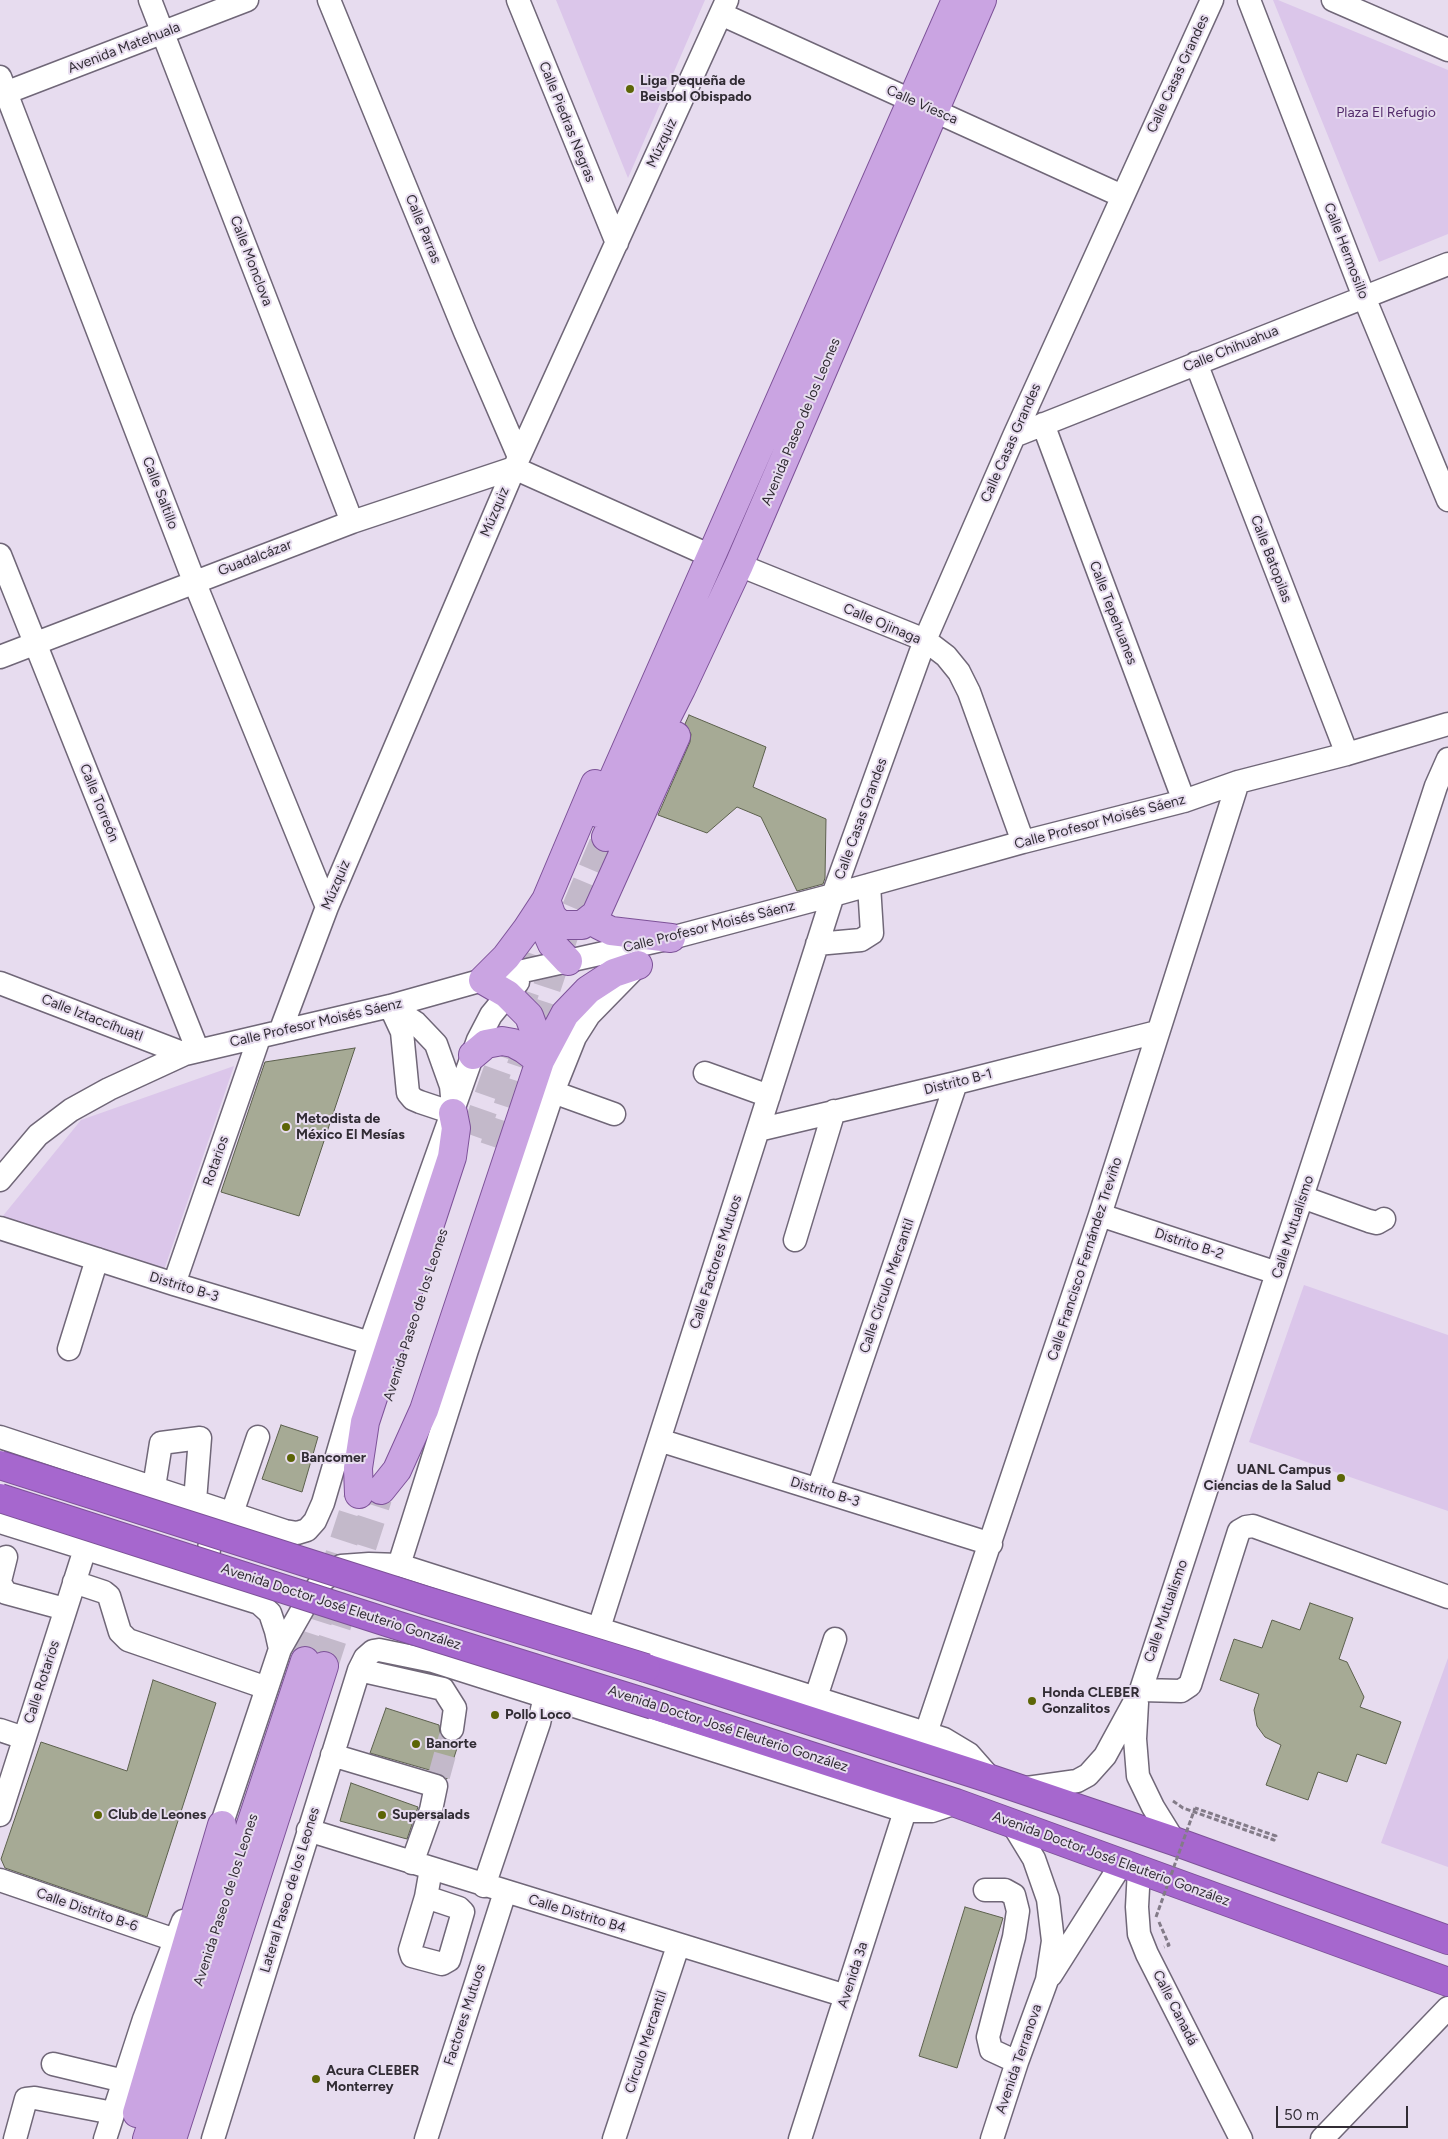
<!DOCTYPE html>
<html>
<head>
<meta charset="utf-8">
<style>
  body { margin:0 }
  #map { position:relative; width:1448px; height:2139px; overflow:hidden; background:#e7dcef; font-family:Figtree,sans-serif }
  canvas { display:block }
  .scale { position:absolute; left:1276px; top:2106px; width:132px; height:22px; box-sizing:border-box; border:2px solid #312c34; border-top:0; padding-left:6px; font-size:15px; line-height:18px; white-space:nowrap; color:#312c34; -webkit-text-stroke:4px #e7dcef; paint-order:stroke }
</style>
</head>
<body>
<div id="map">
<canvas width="1448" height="2139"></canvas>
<div class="scale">50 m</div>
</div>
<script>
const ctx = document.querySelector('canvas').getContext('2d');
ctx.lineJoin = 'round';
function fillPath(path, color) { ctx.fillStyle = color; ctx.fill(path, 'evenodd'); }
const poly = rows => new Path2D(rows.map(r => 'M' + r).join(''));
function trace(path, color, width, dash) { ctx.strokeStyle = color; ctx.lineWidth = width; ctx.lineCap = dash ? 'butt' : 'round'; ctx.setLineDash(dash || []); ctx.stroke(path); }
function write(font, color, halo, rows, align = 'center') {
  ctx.font = font + ' Figtree,sans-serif'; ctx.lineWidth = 4; ctx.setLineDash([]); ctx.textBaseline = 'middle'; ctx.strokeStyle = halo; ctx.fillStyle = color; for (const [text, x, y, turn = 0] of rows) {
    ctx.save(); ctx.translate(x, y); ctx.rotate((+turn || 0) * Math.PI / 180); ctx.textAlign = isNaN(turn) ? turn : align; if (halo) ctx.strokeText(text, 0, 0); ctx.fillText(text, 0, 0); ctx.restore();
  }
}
fillPath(poly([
  [556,0,705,0,628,178],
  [1273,0,1278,0,1448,70,1448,234,1379,262],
  [234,1066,164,1270,2,1217,81,1120],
  [1304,1285,1448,1335,1448,1511,1249,1442],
  [1448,1658,1448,1867,1381,1843]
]), '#dbc6ea');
const building = poly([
  [689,715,766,747,753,787,826,819,825,878,823,884,797,891,761,817,737,807,707,833,658,815,690,742,691,734,685,724,689,715],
  [355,1048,299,1216,221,1192,265,1062,355,1048],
  [281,1425,318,1437,302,1492,262,1479,281,1425],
  [1310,1603,1353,1618,1339,1659,1347,1662,1364,1697,1360,1707,1401,1722,1386,1764,1357,1754,1347,1782,1318,1772,1308,1800,1266,1785,1281,1745,1265,1737,1257,1726,1254,1710,1259,1694,1220,1680,1234,1639,1262,1648,1272,1620,1300,1630,1310,1603],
  [153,1680,216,1703,147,1917,5,1868,1,1859,41,1742,127,1771,153,1680],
  [386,1708,439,1725,440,1734,444,1740,450,1742,460,1739,447,1779,440,1773,370,1753,386,1708],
  [351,1783,418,1807,407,1839,340,1821,351,1783],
  [965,1907,1003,1918,957,2068,919,2056,965,1907]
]);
fillPath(building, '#a6aa95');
trace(building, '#5c604d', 1);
trace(poly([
  [439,1776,452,1729]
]), '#c3b9ca', 22, [22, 11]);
trace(poly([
  [474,1136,538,956],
  [494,1147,564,936,606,837],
  [305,1661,359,1494],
  [324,1666,378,1498]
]), '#c3b9ca', 28, [28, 14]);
const minor = poly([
  [150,0,352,522],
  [329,0,465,332,519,457],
  [518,0,617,243],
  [1249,0,1364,297,1448,500],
  [1333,0,1448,50],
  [721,14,1122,196],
  [0,77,194,581,327,907],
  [0,95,247,0],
  [1196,363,1347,754],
  [1043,424,1184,801],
  [1014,436,1448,264],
  [0,555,198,1051],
  [739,565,925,640,946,656,959,672,969,692,1023,842],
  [0,657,352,522,514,468,711,556],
  [817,944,861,940,872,933,869,885],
  [0,983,185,1054],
  [390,1006,402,1032,408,1093,413,1099,420,1102,453,1113],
  [390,1006,416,1023,436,1044,451,1086,453,1107],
  [280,1032,327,907,519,457,727,0],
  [705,1073,769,1096],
  [553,1092,614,1114],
  [758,1130,956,1083,1157,1032],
  [0,1180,38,1135,71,1110,109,1089,185,1054,390,1006,483,980,671,938,833,895,1023,842,1184,801,1238,782,1347,754,1448,724],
  [1302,1197,1369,1221,1377,1223,1384,1219],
  [1100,1215,1277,1273],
  [0,1228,174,1284,370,1343],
  [795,1240,834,1111],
  [174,1284,259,1038],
  [69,1349,97,1259],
  [0,1437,285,1531,297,1533,307,1530,315,1521,323,1503,370,1343,478,1040,491,1015,518,982],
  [659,1440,991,1544],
  [154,1487,161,1443,200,1438,195,1501],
  [818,1489,956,1083],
  [0,1522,259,1603,270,1613,276,1631,280,1649],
  [399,1565,467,1350,553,1092,575,1037,589,1015,632,971],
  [213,1579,208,1556,210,1543,219,1526,232,1513,258,1437],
  [0,1581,6,1557],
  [74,1582,104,1592,109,1596,120,1632,128,1640,267,1688],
  [0,1583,6,1593,65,1609],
  [599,1628,833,895,925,640,1014,436,1212,0],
  [359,1670,443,1689,455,1708,452,1729],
  [1141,1690,1181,1691,1190,1685,1239,1531,1246,1527,1253,1526,1448,1597],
  [816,1697,835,1639],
  [1137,1703,1135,1739,1138,1776,1153,1807,1174,1841],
  [0,1730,24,1738],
  [926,1733,1100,1215,1238,782],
  [332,1755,436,1786,431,1810,412,1863],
  [1020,1789,1077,1781,1088,1775,1105,1756,1141,1690,1436,786,1448,759],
  [0,1815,85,1549],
  [308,1830,846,1996],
  [216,1841,280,1649,309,1598,321,1582,341,1566,369,1564,399,1565,944,1739,969,1754,991,1779],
  [1139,1869,1137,1907,1139,1934,1147,1954,1241,2139],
  [0,1880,175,1940],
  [484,1886,539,1723,545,1696],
  [985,1890,1005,1890,1014,1895,1018,1911,1014,1937,988,2037,991,2050,1017,2062],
  [426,1897,459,1908,463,1912,449,1960,442,1964,412,1956,410,1950,426,1897,431,1869],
  [1051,1975,1122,1863],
  [53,2064,124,2081],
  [15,2139,26,2099,35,2098,113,2113],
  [105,2139,144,2019,183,1921],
  [213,2139,359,1670,365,1658,373,1651,379,1650,433,1661,905,1811,932,1811,956,1803],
  [426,2139,505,1892],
  [614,2139,678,1946],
  [800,2139,905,1811],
  [992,2139,1017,2062,1047,1980,1053,1941,1048,1899,1034,1859,1012,1823],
  [1322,2139,1448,2008]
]);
const major = poly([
  [598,813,956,0],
  [606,837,681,689,739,565,982,0],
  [546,900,552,917,561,925,582,925,596,914],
  [545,904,544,926,552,944,568,961],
  [671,938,611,931,599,925,596,914,676,736],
  [473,1055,486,1044,502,1041,513,1043,524,1049,540,1061],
  [540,1061,536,1035,529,1016,507,994,483,980,506,957,527,929,546,900,595,784],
  [381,1490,397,1470,424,1410,540,1061,565,1014,588,990,614,973,638,965],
  [359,1494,358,1468,365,1422,452,1157,456,1128,453,1113],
  [137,2113,222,1825],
  [147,2139,305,1661],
  [172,2139,324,1666]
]);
const highway = poly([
  [646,1668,991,1779,1174,1841,1448,1940],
  [653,1705,956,1803,1448,1982]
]);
trace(minor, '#706778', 25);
trace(major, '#7d5298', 30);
trace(highway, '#7d5298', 30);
trace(poly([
  [1173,1801,1183,1808,1274,1840,1276,1836,1195,1808],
  [1159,1922,1169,1945,1164,1947]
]), '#837b88', 3, [5, 2.5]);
trace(minor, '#fff', 22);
trace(major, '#caa4e2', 28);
trace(highway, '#a667ce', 28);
const highwayBridge = poly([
  [0,1465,424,1600,646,1668],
  [0,1498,396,1625,653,1705]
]);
trace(highwayBridge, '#7d5298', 30, []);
trace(poly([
  [1156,1917,1195,1808]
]), '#837b88', 3, [5, 2.5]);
trace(highwayBridge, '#a667ce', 28);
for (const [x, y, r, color] of [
  [630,89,5,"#5c6506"],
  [286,1127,5,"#5c6506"],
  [291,1458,5,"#5c6506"],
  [1341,1478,5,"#5c6506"],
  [1032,1701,5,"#5c6506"],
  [495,1715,5,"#5c6506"],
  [416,1744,5,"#5c6506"],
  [98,1815,5,"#5c6506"],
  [382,1815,5,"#5c6506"],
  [316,2079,5,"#5c6506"]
]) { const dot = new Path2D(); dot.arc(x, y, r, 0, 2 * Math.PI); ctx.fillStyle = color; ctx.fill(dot); trace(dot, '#e7dcef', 2); }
write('14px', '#312c34', '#e7dcef', [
  ["Avenida Matehuala",124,48,-21],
  ["Calle Casas Grandes",1178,74,-65],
  ["Calle Viesca",922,105,24],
  ["Calle Piedras Negras",567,122,68],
  ["Múzquiz",662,143,-65],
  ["Calle Parras",423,229,68],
  ["Calle Hermosillo",1346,251,69],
  ["Calle Monclova",251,261,69],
  ["Calle Chihuahua",1231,349,-22],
  ["Avenida Paseo de los Leones",801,422,-67],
  ["Calle Casas Grandes",1011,443,-66],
  ["Calle Saltillo",160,493,69],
  ["Múzquiz",495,512,-67],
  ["Guadalcázar",255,558,-21],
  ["Calle Batopilas",1271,559,69],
  ["Calle Tepehuanes",1113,613,69],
  ["Calle Ojinaga",882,624,23],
  ["Calle Torreón",99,803,68],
  ["Calle Casas Grandes",861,819,-70],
  ["Calle Profesor Moisés Sáenz",1100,822,-15],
  ["Múzquiz",336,885,-67],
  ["Calle Profesor Moisés Sáenz",709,927,-14],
  ["Calle Iztaccíhuatl",92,1018,21],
  ["Calle Profesor Moisés Sáenz",316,1023,-13],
  ["Distrito B-1",958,1082,-14],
  ["Rotarios",216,1161,-71],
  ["Calle Mutualismo",1293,1227,-72],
  ["Distrito B-2",1189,1244,18],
  ["Calle Francisco Fernández Treviño",1085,1259,-72],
  ["Calle Factores Mutuos",716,1262,-72],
  ["Calle Círculo Mercantil",887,1286,-71],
  ["Distrito B-3",184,1287,17],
  ["Avenida Paseo de los Leones",416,1315,-72],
  ["Distrito B-3",825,1492,17],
  ["Avenida Doctor José Eleuterio González",341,1607,18],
  ["Calle Mutualismo",1166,1611,-71],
  ["Calle Rotarios",42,1682,-72],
  ["Avenida Doctor José Eleuterio González",728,1729,18],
  ["Avenida Doctor José Eleuterio González",1111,1859,20],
  ["Lateral Paseo de los Leones",290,1890,-73],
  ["Avenida Paseo de los Leones",226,1900,-72],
  ["Calle Distrito B-6",87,1910,19],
  ["Calle Distrito B4",577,1914,17],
  ["Avenida 3a",853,1975,-72],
  ["Calle Canadá",1175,2008,63],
  ["Factores Mutuos",465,2015,-72],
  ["Círculo Mercantil",646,2042,-72],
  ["Avenida Terranova",1019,2059,-71]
]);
write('bold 14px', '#312c34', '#e7dcef', [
  ["Liga Pequeña de",640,81],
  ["Beisbol Obispado",640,97],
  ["Metodista de",296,1119],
  ["México El Mesías",296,1135],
  ["Bancomer",301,1458],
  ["UANL Campus",1331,1470,"right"],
  ["Ciencias de la Salud",1331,1486,"right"],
  ["Honda CLEBER",1042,1693],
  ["Gonzalitos",1042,1709],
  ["Pollo Loco",505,1715],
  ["Banorte",426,1744],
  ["Club de Leones",108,1815],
  ["Supersalads",392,1815],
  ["Acura CLEBER",326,2071],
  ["Monterrey",326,2087]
], 'left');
write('14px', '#542c6c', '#e7dcef', [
  ["Plaza El Refugio",1386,113]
]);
</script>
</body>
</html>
